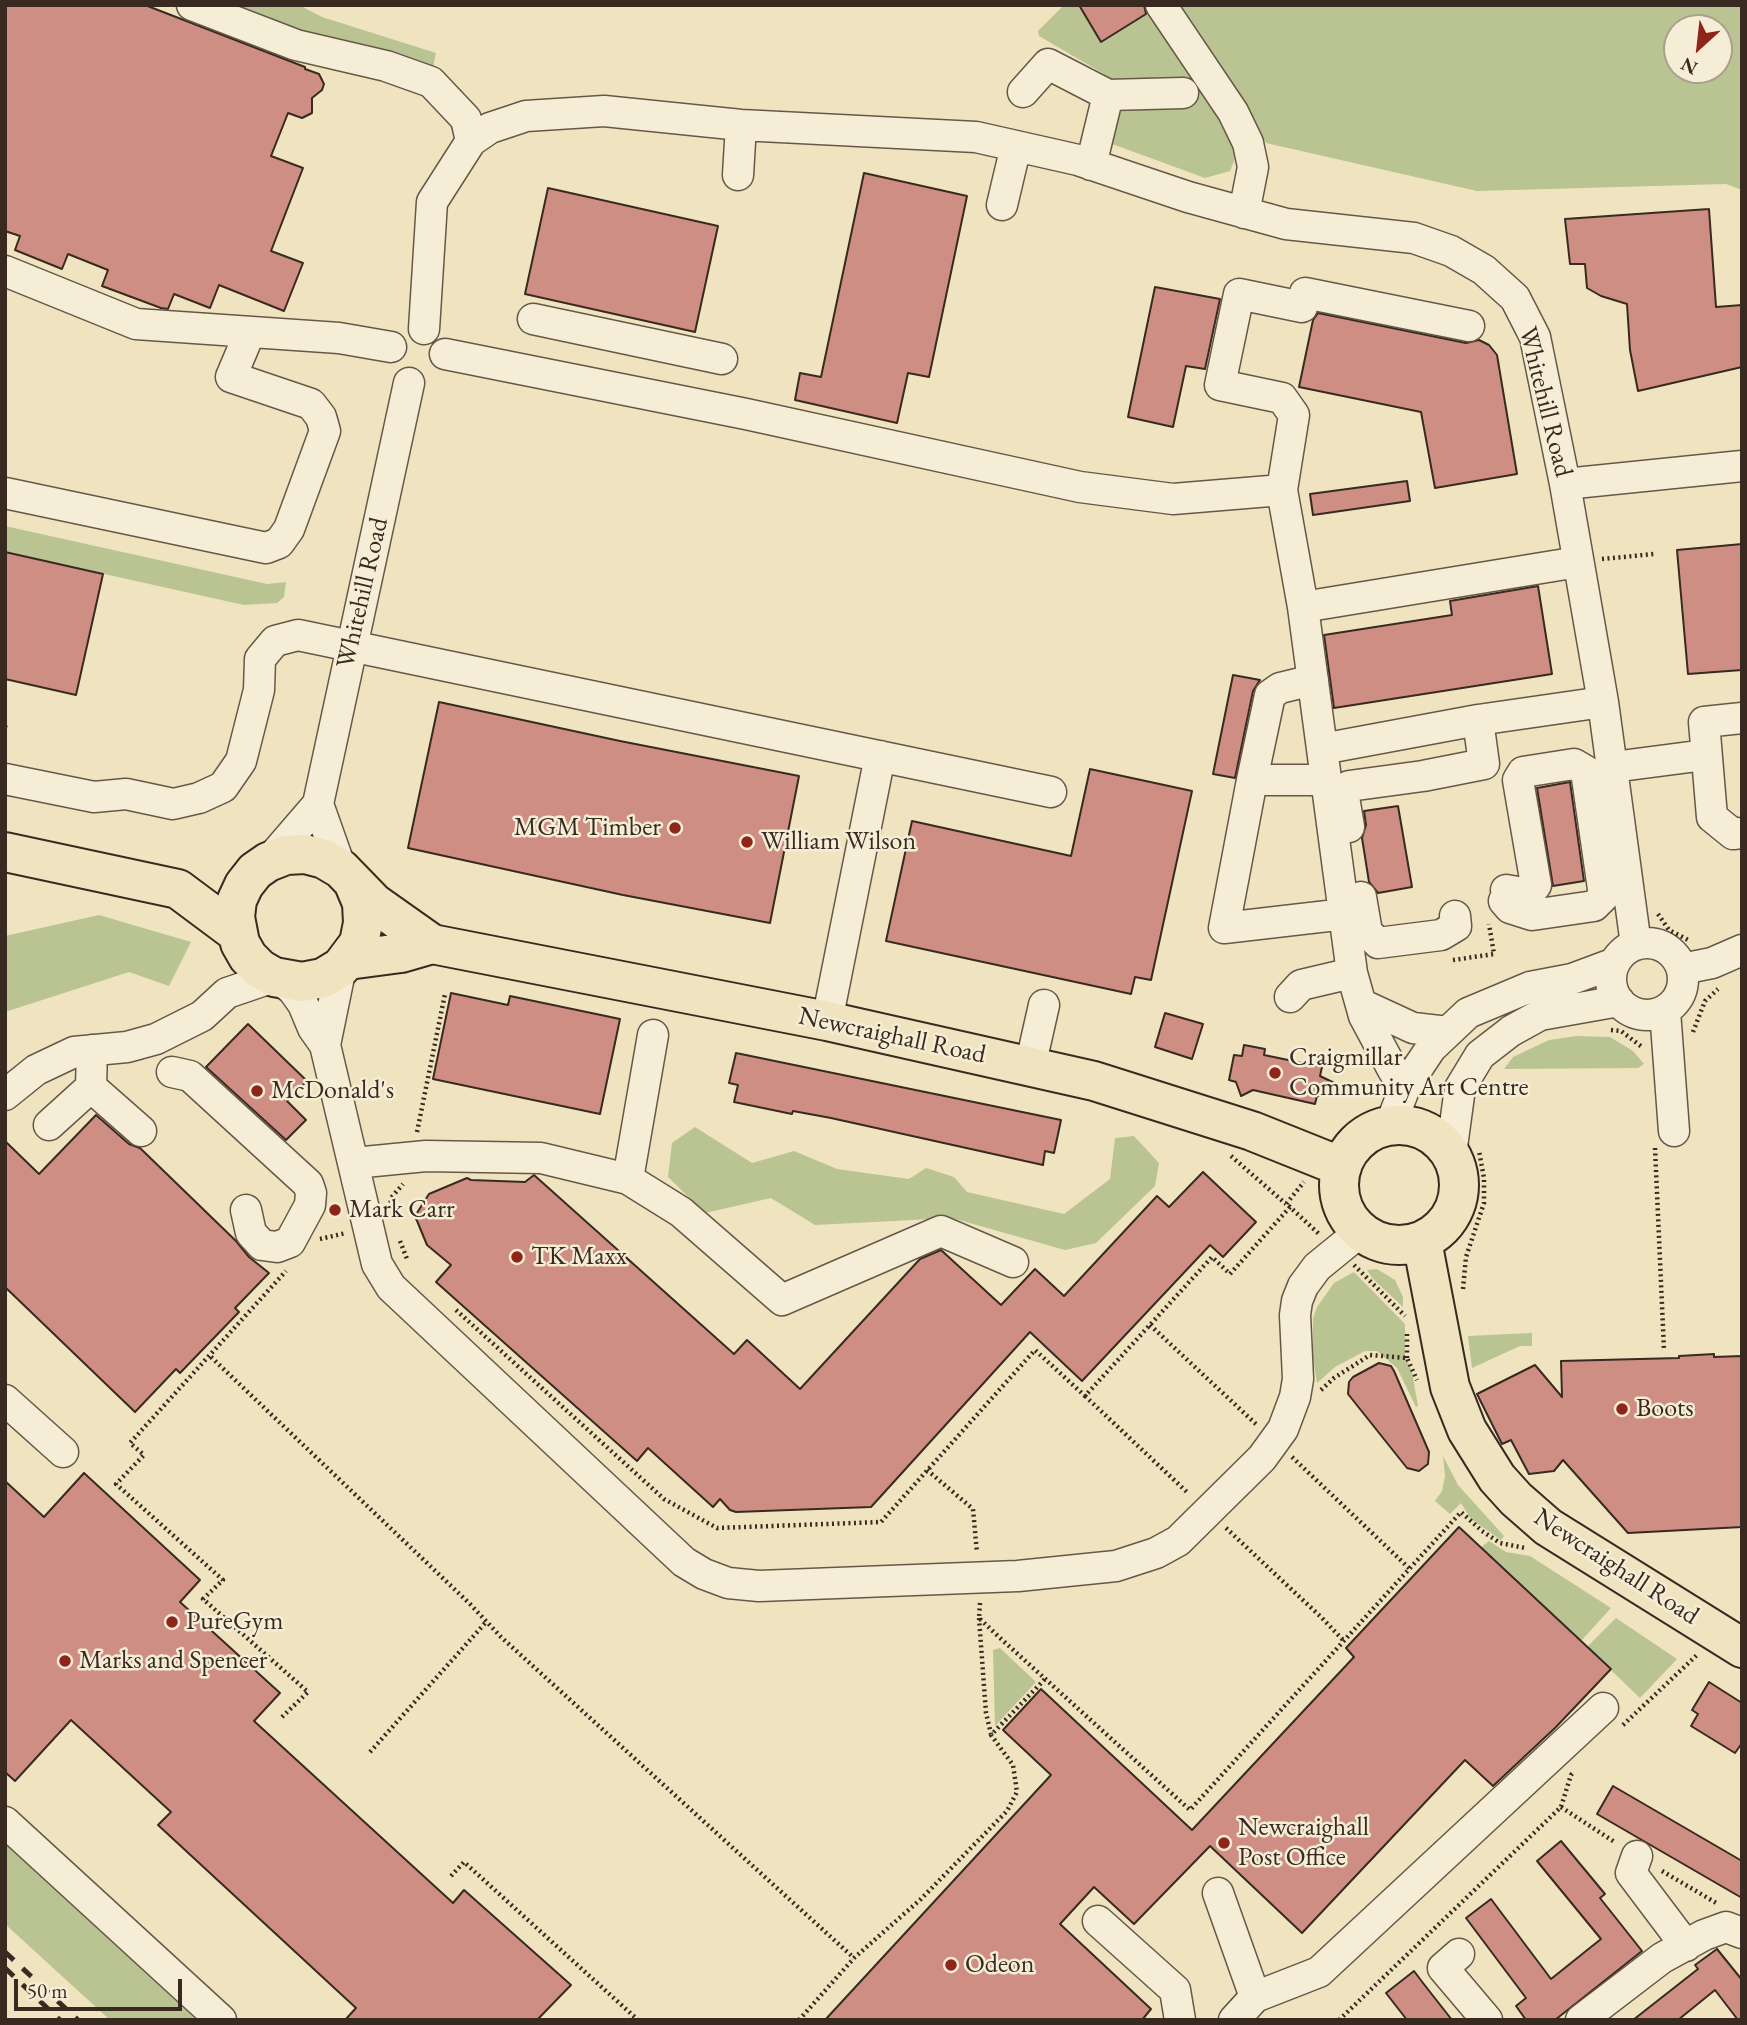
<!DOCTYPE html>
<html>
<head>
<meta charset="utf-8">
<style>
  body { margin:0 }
  #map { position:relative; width:1747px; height:2025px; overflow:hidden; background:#efe4bf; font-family:"EB Garamond",serif }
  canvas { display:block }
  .frame { position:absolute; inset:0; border:7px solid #392a21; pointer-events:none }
  .north { position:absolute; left:1663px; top:14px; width:70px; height:70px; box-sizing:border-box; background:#f5edd5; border:2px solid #aa9f8d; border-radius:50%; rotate:207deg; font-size:19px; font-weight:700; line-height:28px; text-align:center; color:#392a21 }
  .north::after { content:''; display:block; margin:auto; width:24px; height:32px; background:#8f2418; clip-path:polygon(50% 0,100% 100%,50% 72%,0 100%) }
  .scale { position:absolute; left:14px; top:1979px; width:168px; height:32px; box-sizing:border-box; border:4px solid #392a21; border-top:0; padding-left:9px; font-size:21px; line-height:24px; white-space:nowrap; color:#392a21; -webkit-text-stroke:5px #f5edd5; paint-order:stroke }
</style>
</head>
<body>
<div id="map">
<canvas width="1747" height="2025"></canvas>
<div class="frame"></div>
<div class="north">N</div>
<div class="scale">50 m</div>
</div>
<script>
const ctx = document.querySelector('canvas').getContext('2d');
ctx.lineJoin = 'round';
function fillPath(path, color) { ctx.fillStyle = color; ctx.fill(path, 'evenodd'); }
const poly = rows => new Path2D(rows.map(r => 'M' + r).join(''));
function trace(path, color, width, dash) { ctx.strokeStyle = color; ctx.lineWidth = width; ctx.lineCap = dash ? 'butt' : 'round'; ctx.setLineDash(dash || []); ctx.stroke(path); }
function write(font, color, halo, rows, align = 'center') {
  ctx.font = font + ' "EB Garamond",serif'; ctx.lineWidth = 5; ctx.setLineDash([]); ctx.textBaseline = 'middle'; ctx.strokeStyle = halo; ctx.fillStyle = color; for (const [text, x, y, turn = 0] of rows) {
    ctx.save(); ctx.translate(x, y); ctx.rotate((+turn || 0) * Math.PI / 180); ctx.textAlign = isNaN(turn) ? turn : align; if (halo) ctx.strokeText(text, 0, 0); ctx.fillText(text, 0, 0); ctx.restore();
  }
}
fillPath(poly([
  [223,5,299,5,322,17,436,53,432,72,301,35],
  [1064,5,1090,5,1083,12,1101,42,1148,13,1151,13,1225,120,1238,151,1230,171,1205,178,1104,141,1099,98,1104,74,1039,36,1038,31],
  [1175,5,1742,5,1742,190,1726,184,1477,191,1266,143],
  [1677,28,1719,28,1719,70,1677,70],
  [5,526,267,584,286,582,284,597,277,603,244,605,5,552],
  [99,915,191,942,169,986,129,972,5,1012,5,936],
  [1577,1036,1610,1037,1633,1051,1644,1064,1638,1068,1504,1069,1513,1057,1549,1040],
  [695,1127,752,1163,794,1151,837,1169,909,1179,926,1168,954,1177,967,1192,1064,1214,1110,1179,1115,1138,1134,1136,1159,1163,1155,1186,1096,1243,1065,1250,952,1218,815,1225,771,1198,705,1213,668,1177,672,1143],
  [1377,1269,1395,1280,1403,1297,1403,1307,1373,1279,1367,1270],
  [1354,1272,1405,1324,1405,1355,1412,1372,1418,1406,1416,1407,1397,1368,1377,1351,1365,1351,1335,1367,1317,1383,1313,1358,1313,1318,1317,1307,1334,1283],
  [1532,1333,1532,1346,1520,1346,1472,1368,1468,1336],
  [1443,1456,1458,1485,1504,1536,1501,1540,1471,1519,1461,1503,1450,1514,1435,1501,1442,1491,1445,1476],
  [1489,1541,1506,1552,1530,1556,1611,1608,1581,1641,1480,1548],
  [1616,1618,1677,1659,1640,1698,1587,1647],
  [1000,1648,1036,1682,995,1726,993,1650],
  [5,1839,196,2020,110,2020,5,1924]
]), '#b9c492');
const building = poly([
  [5,5,145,5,305,67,305,69,319,74,324,84,322,90,312,98,312,113,302,118,288,113,271,156,303,168,271,251,303,263,284,311,219,285,210,308,174,294,168,309,161,308,102,286,108,270,68,254,62,269,15,250,20,236,5,231,5,5],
  [1079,5,1144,5,1146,14,1101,42,1079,5],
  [864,173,967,196,929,377,908,373,897,423,795,400,800,373,821,377,864,173],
  [548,188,718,226,695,332,525,294,548,188],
  [1709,209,1716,307,1742,305,1742,367,1638,391,1630,350,1627,304,1601,296,1587,288,1585,264,1570,264,1565,219,1709,209],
  [1155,287,1220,299,1205,369,1186,366,1173,427,1128,417,1155,287],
  [1318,313,1466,343,1479,340,1489,345,1497,355,1517,474,1435,488,1421,412,1299,387,1313,320,1318,313],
  [1407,481,1410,501,1313,515,1310,494,1407,481],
  [1742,544,1742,670,1688,674,1677,550,1742,544],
  [5,552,103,574,76,695,5,679,5,552],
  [1538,586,1552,674,1334,708,1324,635,1452,615,1450,601,1538,586],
  [1233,675,1260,680,1253,691,1235,778,1213,774,1233,675],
  [439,702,620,741,799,776,770,923,623,895,408,848,439,702],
  [1090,769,1192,791,1151,980,1135,977,1131,994,886,941,912,821,1071,856,1090,769],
  [1570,782,1584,881,1553,886,1537,788,1570,782],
  [1398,806,1412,887,1378,893,1369,882,1362,838,1366,825,1364,811,1398,806],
  [451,993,508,1005,510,996,620,1019,600,1114,433,1079,451,993],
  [1165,1013,1203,1024,1192,1059,1155,1047,1165,1013],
  [248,1024,307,1081,287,1101,306,1120,286,1140,206,1067,248,1024],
  [1244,1045,1265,1049,1264,1055,1322,1067,1320,1076,1357,1094,1317,1096,1315,1104,1253,1090,1241,1096,1236,1082,1229,1080,1234,1055,1242,1056,1244,1045],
  [736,1053,1061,1120,1054,1153,1045,1151,1043,1165,831,1118,793,1111,792,1114,734,1102,738,1085,729,1083,736,1053],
  [96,1115,129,1144,140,1148,236,1241,249,1257,269,1273,235,1308,239,1312,180,1373,176,1369,135,1412,5,1287,5,1141,39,1174,96,1115],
  [1203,1172,1256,1222,1223,1257,1210,1245,1082,1381,1030,1332,871,1507,736,1512,730,1510,720,1499,713,1507,648,1448,637,1461,436,1282,451,1265,427,1245,415,1216,429,1194,467,1178,471,1180,525,1182,534,1175,734,1354,747,1340,800,1389,920,1259,941,1250,1001,1305,1035,1269,1064,1296,1157,1196,1169,1207,1203,1172],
  [1714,1354,1714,1357,1742,1356,1742,1527,1628,1533,1563,1460,1554,1471,1529,1474,1511,1440,1502,1444,1477,1394,1535,1365,1562,1397,1561,1361,1679,1358,1679,1356,1714,1354],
  [1379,1363,1391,1366,1394,1371,1429,1452,1428,1464,1419,1471,1407,1468,1348,1394,1349,1382,1353,1377,1379,1363],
  [84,1473,200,1580,180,1602,280,1693,254,1721,453,1903,464,1890,571,1985,537,2020,345,2020,356,2008,158,1825,171,1812,71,1720,15,1781,5,1772,5,1481,44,1517,84,1473],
  [1459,1527,1611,1669,1555,1728,1493,1786,1465,1760,1302,1933,1210,1846,1134,1924,1094,1887,1060,1924,1151,2009,1142,2020,825,2020,1051,1775,1003,1730,1041,1689,1192,1830,1354,1657,1346,1648,1459,1527],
  [1709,1682,1742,1703,1742,1743,1735,1753,1691,1726,1698,1714,1692,1710,1709,1682],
  [1613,1786,1742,1861,1742,1898,1597,1814,1613,1786],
  [1561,1841,1605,1894,1600,1898,1642,1951,1555,2020,1526,2020,1516,2006,1526,1998,1466,1918,1491,1899,1551,1979,1601,1939,1537,1861,1561,1841],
  [1717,1949,1742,1980,1742,2020,1738,2020,1715,1990,1678,2020,1633,2020,1698,1969,1695,1965,1717,1949],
  [1414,1971,1423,1983,1452,2020,1407,2020,1386,1993,1414,1971]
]);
fillPath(building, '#cf8e83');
trace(building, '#392a21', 2);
const minor = poly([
  [192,5,296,45,386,66,431,82,466,119,471,141],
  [1161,5,1233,112,1248,143,1253,167,1244,213],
  [1023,92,1048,64,1108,95],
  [1091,165,1108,95,1183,93],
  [738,175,741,125],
  [1002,205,1016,146],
  [5,271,136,324,339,338,391,347],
  [533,319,722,359],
  [424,329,432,202,471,141,490,128,526,116,604,111,741,125,976,137,1078,160,1188,197,1286,224,1414,238,1451,251,1484,270,1515,298,1535,337,1565,484,1603,702,1636,945],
  [445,354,746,414,1080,487,1173,499,1282,490],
  [1565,484,1742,466],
  [5,493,266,548,279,543,289,529,325,431,321,417,311,404,231,377,250,332],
  [1303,607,1578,562],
  [1742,718,1704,722,1712,817,1733,834,1742,833],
  [1322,749,1478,720,1603,702],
  [1613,767,1705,755],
  [5,779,94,797,126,794,173,804,199,798,223,787,241,761,259,690,260,659,275,641,298,635,1051,792],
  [1252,780,1270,695,1280,688,1313,680],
  [1327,780,1252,780,1224,928,1345,914],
  [1349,827,1344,797,1349,786,1423,776,1484,764,1478,720],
  [268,862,318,804],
  [341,869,318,804,409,383],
  [1361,897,1367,932,1378,943,1441,935,1456,926,1455,916],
  [1504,901,1510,908,1532,915,1594,906,1604,896,1586,771,1574,764,1523,772,1518,780,1536,885,1529,894,1506,890],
  '1611 979a36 36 0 1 1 72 0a36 36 0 1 1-72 0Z',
  [1682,969,1712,963,1742,950],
  [281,980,293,990,303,1004,313,1028,325,1045,377,1264,391,1287,684,1562,704,1574,728,1583,759,1586,1018,1576,1116,1566,1156,1553,1178,1541,1262,1458,1283,1429,1295,1397,1298,1379,1295,1315,1297,1301,1303,1286,1317,1267,1360,1232],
  [1290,997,1301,985,1352,973],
  [1361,1004,1413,1028,1448,1032],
  [1665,1011,1674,1131],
  [827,1021,880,756],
  [325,1045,341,967],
  [92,1050,91,1087,141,1131],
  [1030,1067,1044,1005],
  [172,1072,190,1076,308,1184,311,1193,310,1205,290,1242,277,1247,262,1245,251,1233,246,1210],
  [1405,1087,1393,1070,1364,1016,1352,973,1303,607,1282,490,1294,415,1282,398,1220,385,1239,294,1302,307,1305,293,1469,326],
  [5,1095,36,1070,74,1052,127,1047,156,1039,202,1016,227,993,274,977],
  [49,1125,91,1087],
  [1390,1126,1405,1087,1431,1048,1468,1013,1530,987,1572,979,1615,963],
  [1451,1154,1460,1088,1480,1055,1511,1031,1540,1015,1619,1001],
  [354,1163,426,1156,541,1158,628,1179,681,1212,782,1300,941,1231,1013,1262],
  [628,1179,653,1035],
  [5,1400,63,1452],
  [5,1822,221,2020],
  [1637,1856,1631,1873,1686,1946],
  [1218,1893,1255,1997],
  [1098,1921,1175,1990,1180,2020],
  [1459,1954,1443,1968,1487,2020],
  [1234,2020,1255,1997,1319,1972,1603,1708],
  [1581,2020,1662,1958,1704,1935,1726,1927,1742,1933]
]);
const major = poly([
  [5,852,178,889,237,933],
  [354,884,362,903,363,923,359,943,341,967,323,978,302,982,274,977,260,969,248,957,240,943,235,917,237,900,244,885,255,871,268,862,286,855,305,854,324,859,341,869,374,903,432,944,827,1021,1094,1081,1252,1131,1342,1167],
  [348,960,401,953,432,944],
  '1339 1185a60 60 0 1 1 120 0a60 60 0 1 1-120 0Z',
  [1422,1241,1450,1387,1467,1430,1497,1478,1516,1499,1548,1527,1742,1648]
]);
trace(minor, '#665848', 33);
trace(major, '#392a21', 42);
trace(poly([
  [1602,559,1654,554],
  [5,727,6,724],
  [1658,914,1669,930,1690,941],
  [1453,960,1494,954,1489,924],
  [1611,1030,1621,1031,1642,1047],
  [1693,1032,1705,1001,1718,989],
  [417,1132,445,994],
  [1655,1148,1664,1350],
  [1231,1156,1286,1204],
  [391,1202,390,1199,403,1184],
  [1290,1207,1286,1204,1304,1182],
  [320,1239,346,1233],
  [400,1241,407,1259],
  [1354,1265,1405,1316],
  [1463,1289,1466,1257,1484,1203,1484,1178,1479,1151],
  [456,1310,664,1499,717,1528,881,1522,1035,1350,1085,1396,1212,1257,1230,1274,1290,1207,1319,1234],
  [1150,1325,1257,1425],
  [211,1357,470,1604,501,1637,854,1958],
  [1407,1358,1407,1334],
  [1321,1390,1334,1378,1370,1355,1407,1358,1417,1380],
  [1085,1396,1189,1494],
  [1292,1457,1410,1569],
  [927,1470,973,1509,977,1553],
  [1226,1528,1321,1617,1344,1641],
  [980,1603,979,1618,999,1637,1190,1810,1461,1512,1482,1531,1500,1543,1525,1548],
  [979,1618,986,1713,991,1734],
  [282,1717,308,1692,203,1599,223,1580,116,1484,144,1455,130,1443,286,1271],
  [1623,1725,1698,1654],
  [370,1752,487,1621],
  [1561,1807,1616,1843],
  [1662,1871,1718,1904],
  [451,1876,464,1862,638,2020],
  [799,2020,854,1958,921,1899,1007,1811,1017,1792,1013,1765,991,1735,1045,1679],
  [1339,2020,1561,1807,1571,1775,1574,1772]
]), '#392a21', 4.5, [2, 3.5]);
trace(minor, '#f5edd5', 30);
trace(major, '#efe4bf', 38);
trace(poly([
  [5,1952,78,2020],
  [5,1968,60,2020]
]), '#392a21', 5, [12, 12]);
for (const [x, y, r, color] of [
  [675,828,7,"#8f2418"],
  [747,842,7,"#8f2418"],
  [1275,1073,7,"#8f2418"],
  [257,1091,7,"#8f2418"],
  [335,1210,7,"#8f2418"],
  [517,1257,7,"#8f2418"],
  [1622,1409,7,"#8f2418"],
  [172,1622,7,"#8f2418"],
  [65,1661,7,"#8f2418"],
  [1224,1843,7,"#8f2418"],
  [951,1965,7,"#8f2418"]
]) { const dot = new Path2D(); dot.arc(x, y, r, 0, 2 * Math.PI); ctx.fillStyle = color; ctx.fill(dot); trace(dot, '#f5edd5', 2.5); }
write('26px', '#392a21', '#f5edd5', [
  ["Whitehill Road",1545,402,76],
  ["Whitehill Road",363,593,-77],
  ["Newcraighall Road",892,1036,12],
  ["Newcraighall Road",1616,1567,33]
]);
write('26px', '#392a21', '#f5edd5', [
  ["MGM Timber",661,828,"right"],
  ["William Wilson",761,842],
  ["Craigmillar",1289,1058],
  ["Community Art Centre",1289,1088],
  ["McDonald's",271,1091],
  ["Mark Carr",349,1210],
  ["TK Maxx",531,1257],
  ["Boots",1636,1409],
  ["PureGym",186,1622],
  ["Marks and Spencer",79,1661],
  ["Newcraighall",1238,1828],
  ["Post Office",1238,1858],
  ["Odeon",965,1965]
], 'left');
</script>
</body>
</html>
